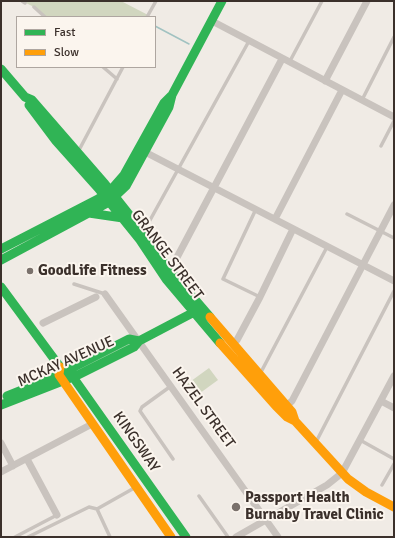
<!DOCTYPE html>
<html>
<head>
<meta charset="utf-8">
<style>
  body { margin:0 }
  #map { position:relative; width:395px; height:538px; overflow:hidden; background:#f0ebe5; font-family:Signika,sans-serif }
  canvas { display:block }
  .frame { position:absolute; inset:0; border:2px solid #3b302b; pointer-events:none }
  .legend { position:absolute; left:16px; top:16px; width:140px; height:52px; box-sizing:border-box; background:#fbf5ee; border:1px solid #aea6a0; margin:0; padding:5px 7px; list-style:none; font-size:12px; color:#3b302b }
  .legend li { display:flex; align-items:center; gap:8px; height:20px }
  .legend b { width:20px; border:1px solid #aea6a0 }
</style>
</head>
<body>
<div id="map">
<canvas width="395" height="538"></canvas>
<div class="frame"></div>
<ul class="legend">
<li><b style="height:5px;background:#30b455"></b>Fast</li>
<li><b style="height:5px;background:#ff9f0a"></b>Slow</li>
</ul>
</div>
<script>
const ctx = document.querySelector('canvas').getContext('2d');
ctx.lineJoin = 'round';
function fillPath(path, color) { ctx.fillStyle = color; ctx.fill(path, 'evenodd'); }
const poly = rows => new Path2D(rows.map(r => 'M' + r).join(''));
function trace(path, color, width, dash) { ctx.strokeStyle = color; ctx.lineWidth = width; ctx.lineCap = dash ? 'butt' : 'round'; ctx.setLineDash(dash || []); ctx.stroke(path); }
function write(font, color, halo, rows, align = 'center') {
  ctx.font = font + ' Signika,sans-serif'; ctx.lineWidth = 4; ctx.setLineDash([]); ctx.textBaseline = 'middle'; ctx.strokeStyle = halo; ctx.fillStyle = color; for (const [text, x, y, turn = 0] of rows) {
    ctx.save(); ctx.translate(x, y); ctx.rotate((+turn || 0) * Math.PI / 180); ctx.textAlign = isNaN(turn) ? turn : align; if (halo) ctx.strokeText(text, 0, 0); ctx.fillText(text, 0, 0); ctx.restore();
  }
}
fillPath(poly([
  [22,1,121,1,148,15,147,17,45,17,34,7],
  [209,368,218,380,196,396,187,384]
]), '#d1d6bf');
trace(poly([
  [155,26,189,44]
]), '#a1c2c1', 1.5);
trace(poly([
  [22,1,25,3],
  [34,7,45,17],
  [147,17,156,1],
  [290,61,322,1],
  [103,67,117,79],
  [362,100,394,37],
  [381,146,394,121],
  [78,152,123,67],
  [256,209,223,279,260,297],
  [347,214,394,238],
  [144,231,249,41],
  [74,284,105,294],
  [260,374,327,247],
  [171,386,142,407,140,411,173,459],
  [360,440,394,459],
  [316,442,394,291],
  [382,485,394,464],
  [199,496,228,537],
  [97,509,110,537],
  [15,537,57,515],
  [28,537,89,507,97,509,136,487]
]), '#c9c3be', 3.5);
trace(poly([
  [212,21,394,117],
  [325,81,367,1],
  [145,152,394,281],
  [275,219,342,90],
  [167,267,174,263,282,59],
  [105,294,278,537],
  [43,323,96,297],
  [232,343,237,340,260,297,293,229],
  [381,401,394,408],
  [286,406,292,401,394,205],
  [1,443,13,466],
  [27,459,57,515],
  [1,472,92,424],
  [236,537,327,485,342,473,394,376]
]), '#c9c3be', 7);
trace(poly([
  [1,69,25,97,32,100,105,184,143,232,167,267,210,317],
  [29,105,56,141,98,188,140,240,166,279,220,343],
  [89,213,123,218],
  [1,249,98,199,110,191,124,175,164,103,171,96],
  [1,260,109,202,126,186,169,107,172,95,222,1],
  [1,287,60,367,68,370,186,537],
  [7,396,52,378,129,339,139,341],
  [1,405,78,375,134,347,139,341,198,310]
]), '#30b455', 9);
trace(poly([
  [210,317,292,412,295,421,348,479,366,492,394,507],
  [220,343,276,406,287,417,295,421],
  [60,367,59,375,171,537]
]), '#ff9f0a', 9);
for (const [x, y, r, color] of [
  [30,271,4,"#7a716c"],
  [236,507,5,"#7a716c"]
]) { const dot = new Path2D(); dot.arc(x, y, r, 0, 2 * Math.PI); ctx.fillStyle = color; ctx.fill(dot); trace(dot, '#fbf5ee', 1.5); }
write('15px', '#3b302b', '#fbf5ee', [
  ["GRANGE STREET",167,255,53],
  ["MCKAY AVENUE",66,362,-24],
  ["HAZEL STREET",203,408,54],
  ["KINGSWAY",136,442,55]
]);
write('bold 15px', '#3b302b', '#fbf5ee', [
  ["GoodLife Fitness",38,271],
  ["Passport Health",245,498],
  ["Burnaby Travel Clinic",245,515]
], 'left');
</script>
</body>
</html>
